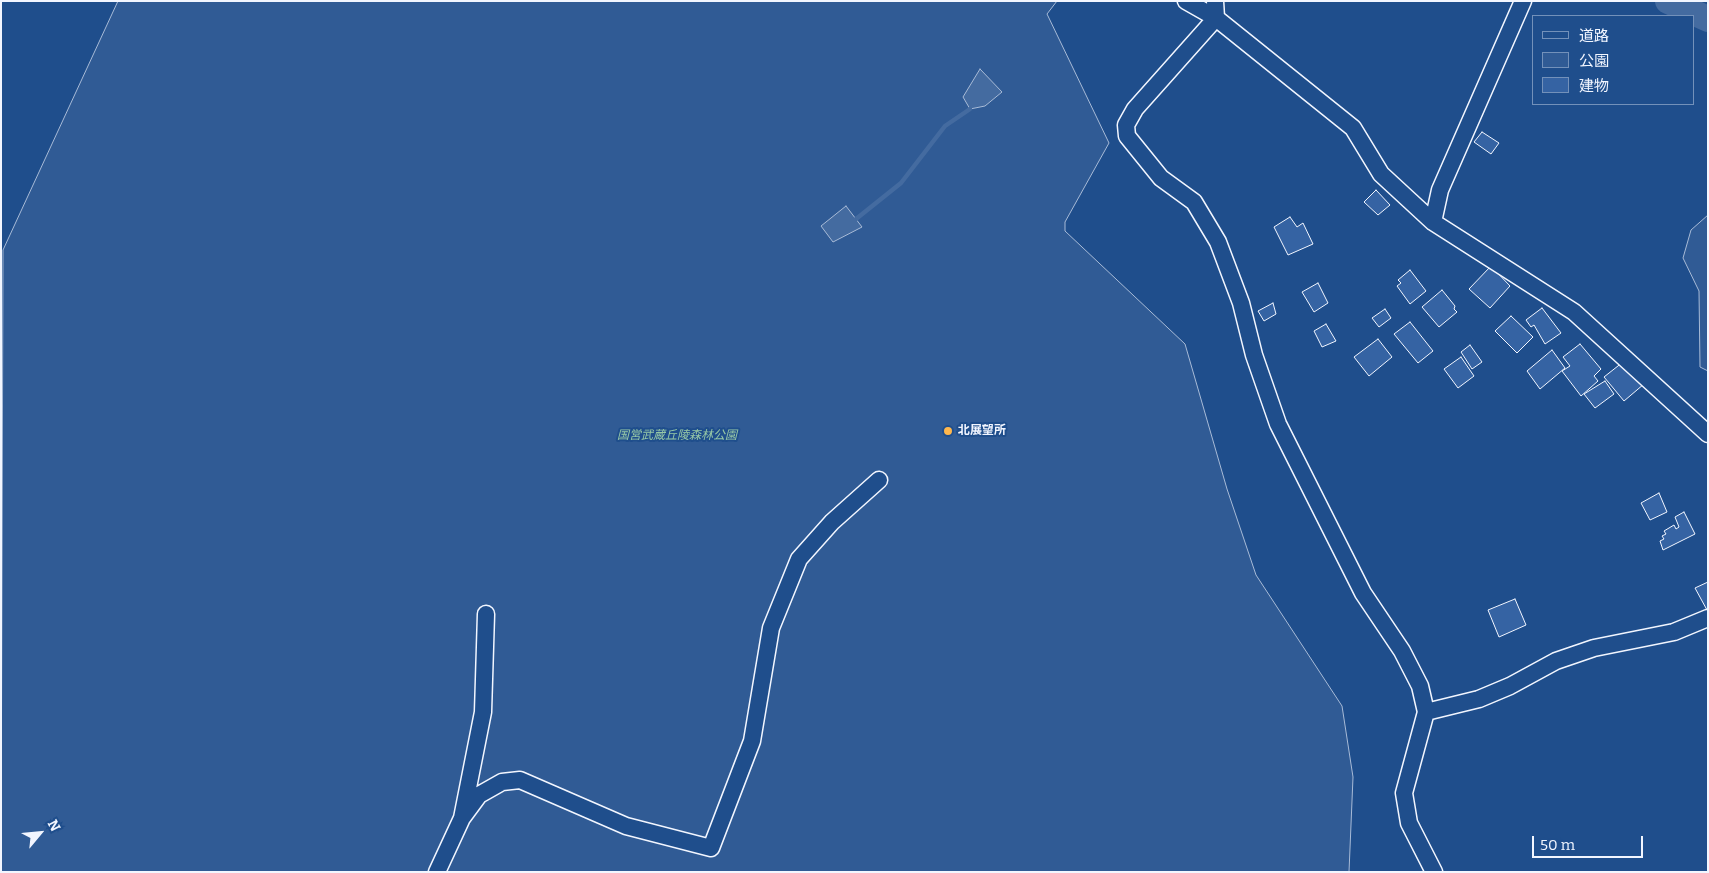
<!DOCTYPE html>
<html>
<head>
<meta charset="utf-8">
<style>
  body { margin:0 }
  #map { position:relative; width:1709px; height:873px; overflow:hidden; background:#1f4e8c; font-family:Bitter,"Noto Sans JP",serif }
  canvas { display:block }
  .frame { position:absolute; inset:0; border:2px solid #f2f6ff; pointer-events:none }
  .legend { position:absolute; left:1532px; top:15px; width:162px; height:90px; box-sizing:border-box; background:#1f4e8c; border:1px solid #7391ba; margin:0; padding:6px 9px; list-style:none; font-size:15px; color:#f2f6ff }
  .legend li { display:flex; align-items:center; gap:10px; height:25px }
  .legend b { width:25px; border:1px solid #7391ba }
  .north { position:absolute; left:15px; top:808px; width:50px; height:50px; -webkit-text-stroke:4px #1f4e8c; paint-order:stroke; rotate:62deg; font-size:14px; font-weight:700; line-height:20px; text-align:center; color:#f2f6ff }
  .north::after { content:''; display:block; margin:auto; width:18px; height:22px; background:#f2f6ff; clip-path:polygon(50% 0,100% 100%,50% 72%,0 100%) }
  .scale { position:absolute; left:1532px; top:836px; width:111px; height:22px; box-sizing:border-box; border:2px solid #f2f6ff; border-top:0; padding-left:6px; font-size:15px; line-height:18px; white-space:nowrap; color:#f2f6ff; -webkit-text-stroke:4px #1f4e8c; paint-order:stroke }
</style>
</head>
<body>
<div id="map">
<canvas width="1709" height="873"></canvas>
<div class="frame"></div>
<ul class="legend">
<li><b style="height:6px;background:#1f4e8c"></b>道路</li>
<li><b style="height:14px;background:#305b95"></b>公園</li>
<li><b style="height:14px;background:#3563a3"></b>建物</li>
</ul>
<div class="north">N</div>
<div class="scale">50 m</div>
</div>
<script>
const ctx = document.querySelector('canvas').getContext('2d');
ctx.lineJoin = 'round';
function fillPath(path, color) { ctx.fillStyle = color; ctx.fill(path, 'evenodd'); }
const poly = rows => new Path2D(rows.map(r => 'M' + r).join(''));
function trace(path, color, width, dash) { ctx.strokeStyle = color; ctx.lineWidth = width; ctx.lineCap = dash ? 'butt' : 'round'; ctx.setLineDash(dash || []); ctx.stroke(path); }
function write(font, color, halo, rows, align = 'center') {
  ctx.font = font + ' Bitter,"Noto Sans JP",serif'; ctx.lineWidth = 4; ctx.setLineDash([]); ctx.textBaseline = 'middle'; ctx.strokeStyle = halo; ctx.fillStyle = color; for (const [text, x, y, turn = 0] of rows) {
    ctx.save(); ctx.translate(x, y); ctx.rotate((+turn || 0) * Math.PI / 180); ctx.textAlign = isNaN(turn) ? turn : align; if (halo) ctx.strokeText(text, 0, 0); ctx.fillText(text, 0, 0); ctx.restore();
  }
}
const green = poly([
  [118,1,1057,1,1047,14,1109,143,1065,222,1065,231,1185,344,1227,489,1256,575,1342,706,1353,777,1349,872,1,872,3,250,118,1],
  [1708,215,1708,371,1700,367,1699,291,1683,258,1691,230,1708,215]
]);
fillPath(green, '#305b95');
trace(green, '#a8bbd7', 1);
const water = poly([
  [980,69,1002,92,985,106,970,109,963,97,980,69],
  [846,206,862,227,833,242,821,226,846,206]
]);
fillPath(water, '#446ba0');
trace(water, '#a8bbd7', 1);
trace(poly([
  [856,219,901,183,945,126,970,109]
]), '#446ba0', 4.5);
trace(poly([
  [1668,1,1708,19]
]), '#446ba0', 26);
const building = poly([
  [1482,132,1499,143,1491,154,1474,142,1482,132],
  [1376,190,1390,205,1378,215,1364,202,1376,190],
  [1290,217,1297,227,1303,223,1313,244,1288,255,1274,227,1290,217],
  [1491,266,1510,286,1490,308,1469,289,1491,266],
  [1410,270,1426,291,1410,304,1397,286,1401,283,1398,280,1410,270],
  [1318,283,1328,303,1314,312,1302,292,1318,283],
  [1442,290,1455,306,1454,309,1457,312,1439,327,1422,307,1442,290],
  [1273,303,1276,314,1264,321,1258,311,1273,303],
  [1542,308,1561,333,1545,344,1534,325,1531,327,1526,320,1542,308],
  [1385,309,1391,318,1379,327,1372,318,1385,309],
  [1511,316,1533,337,1517,353,1495,331,1511,316],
  [1410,322,1433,351,1418,363,1394,334,1410,322],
  [1326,324,1336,341,1322,347,1314,331,1326,324],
  [1378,339,1392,357,1369,376,1354,357,1378,339],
  [1580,344,1601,369,1594,376,1598,381,1581,396,1562,371,1570,366,1563,357,1580,344],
  [1470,345,1482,362,1472,369,1461,352,1470,345],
  [1552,350,1565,368,1540,389,1527,371,1552,350],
  [1461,357,1474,376,1458,388,1444,369,1461,357],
  [1623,362,1644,384,1624,401,1604,377,1623,362],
  [1605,381,1614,394,1595,408,1584,394,1605,381],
  [1659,493,1667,512,1650,520,1641,503,1659,493],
  [1684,512,1695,534,1663,550,1660,541,1664,539,1662,536,1666,534,1664,531,1674,525,1676,529,1679,527,1675,517,1684,512],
  [1708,582,1708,610,1707,610,1695,588,1708,582],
  [1515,599,1526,625,1499,637,1488,610,1515,599]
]);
fillPath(building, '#3563a3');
trace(building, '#f2f6ff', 1);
const minor = poly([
  [1186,1,1216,18,1353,128,1381,174,1433,222,1574,312,1708,434],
  [1215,1,1216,18,1135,109,1126,125,1127,136,1161,178,1194,202,1218,242,1241,303,1254,355,1278,424,1363,593,1402,651,1420,686,1426,712,1404,793,1409,823,1434,872],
  [1433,222,1440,190,1523,1],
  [1426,712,1479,699,1510,686,1556,661,1594,648,1674,632,1708,618],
  [462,818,479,795,502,782,520,780,626,826,711,848,752,741,771,628,799,559,832,522,879,480],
  [437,872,462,818,483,712,486,614]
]);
trace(minor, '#f2f6ff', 19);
trace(minor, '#1f4e8c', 16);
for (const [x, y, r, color] of [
  [948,431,5,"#ffb74d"]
]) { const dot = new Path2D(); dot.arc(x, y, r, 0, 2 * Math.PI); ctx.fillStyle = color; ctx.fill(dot); trace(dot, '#1f4e8c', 2); }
write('bold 12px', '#f2f6ff', '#1f4e8c', [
  ["北展望所",958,431]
], 'left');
write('italic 12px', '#97c8a6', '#1f4e8c', [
  ["国営武蔵丘陵森林公園",677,436]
]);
</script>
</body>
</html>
